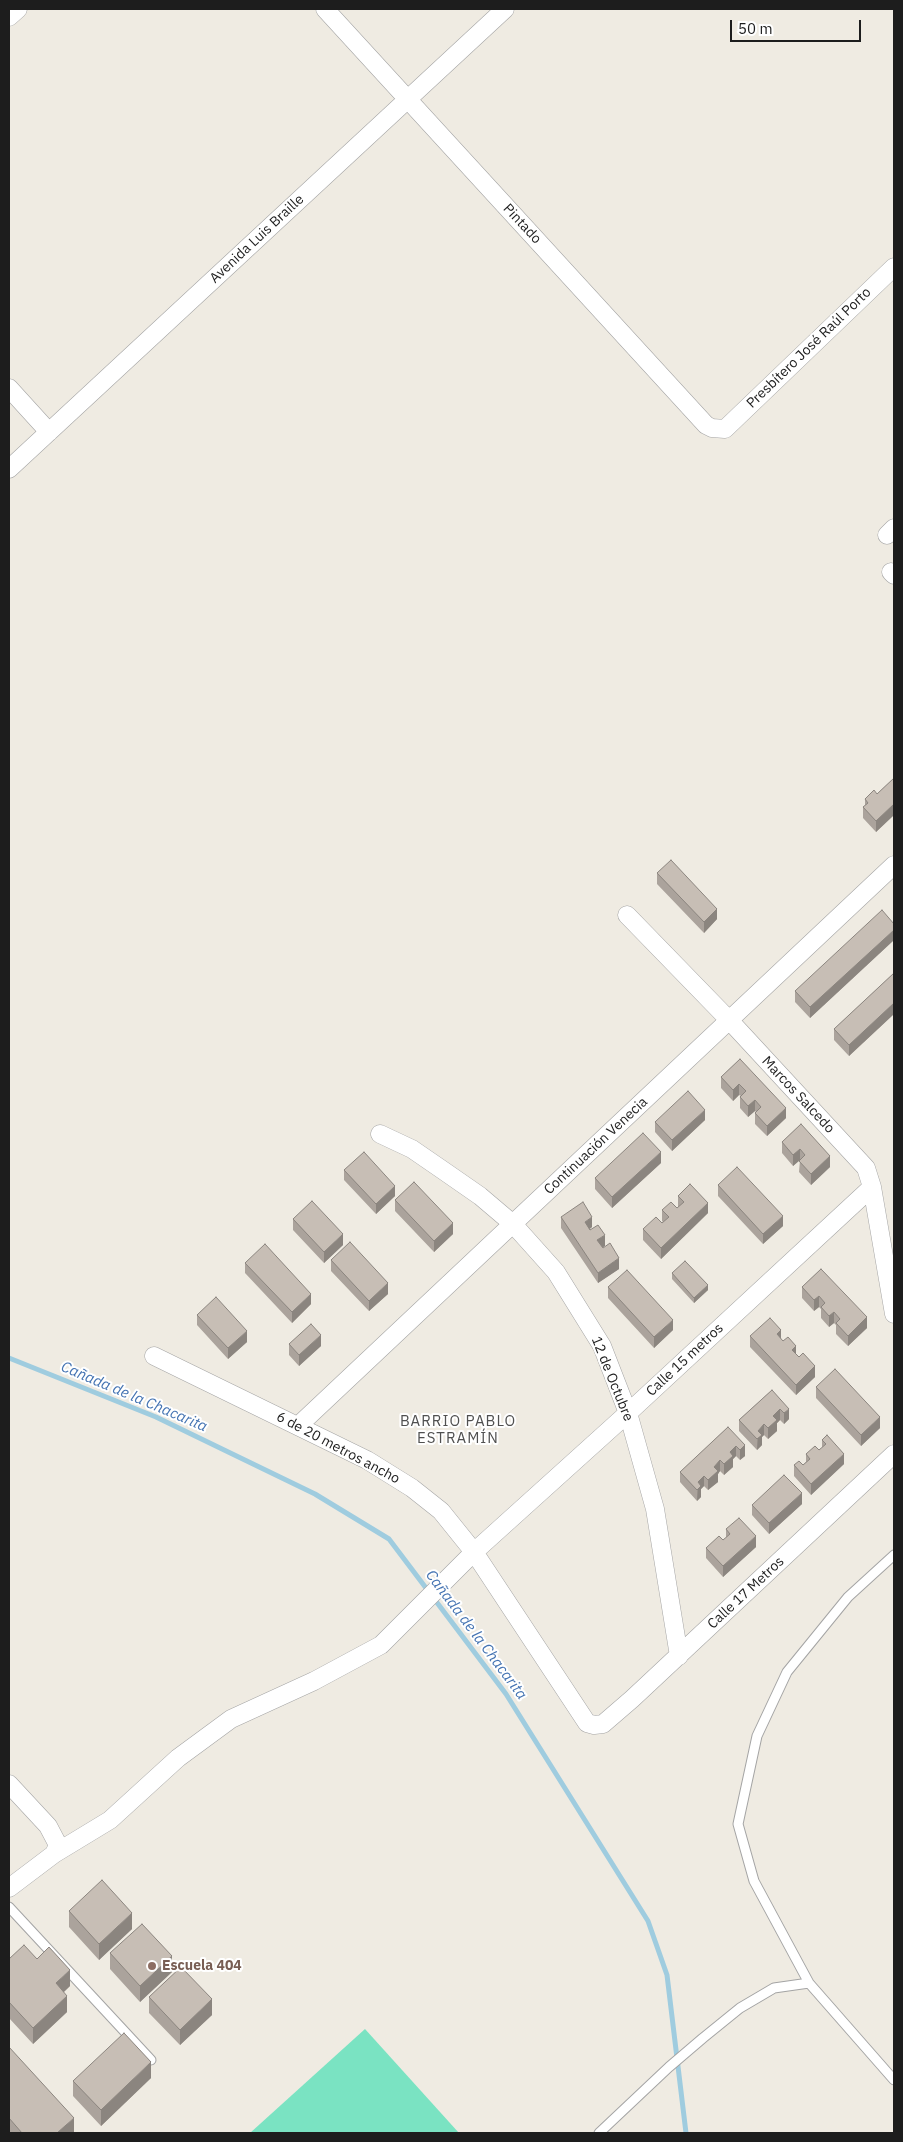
<!DOCTYPE html>
<html>
<head>
<meta charset="utf-8">
<style>
  body { margin:0 }
  #map { position:relative; width:903px; height:2142px; overflow:hidden; background:#efebe2; font-family:"IBM Plex Sans",sans-serif }
  canvas { display:block }
  .frame { position:absolute; inset:0; border:10px solid #1d1d1d; pointer-events:none }
  .scale { position:absolute; left:730px; top:20px; width:131px; height:22px; box-sizing:border-box; border:2px solid #1d1d1d; border-top:0; padding-left:6px; font-size:15px; line-height:18px; white-space:nowrap; color:#1d1d1d; -webkit-text-stroke:4px #fff; paint-order:stroke }
</style>
</head>
<body>
<div id="map">
<canvas width="903" height="2142"></canvas>
<div class="frame"></div>
<div class="scale">50 m</div>
</div>
<script>
const ctx = document.querySelector('canvas').getContext('2d');
ctx.lineJoin = 'round';
function fillPath(path, color) { ctx.fillStyle = color; ctx.fill(path, 'evenodd'); }
const poly = rows => new Path2D(rows.map(r => 'M' + r).join(''));
function trace(path, color, width, dash) { ctx.strokeStyle = color; ctx.lineWidth = width; ctx.lineCap = dash ? 'butt' : 'round'; ctx.setLineDash(dash || []); ctx.stroke(path); }
function write(font, color, halo, rows, align = 'center') {
  ctx.font = font + ' "IBM Plex Sans",sans-serif'; ctx.lineWidth = 4; ctx.setLineDash([]); ctx.textBaseline = 'middle'; ctx.strokeStyle = halo; ctx.fillStyle = color; for (const [text, x, y, turn = 0] of rows) {
    ctx.save(); ctx.translate(x, y); ctx.rotate((+turn || 0) * Math.PI / 180); ctx.textAlign = isNaN(turn) ? turn : align; if (halo) ctx.strokeText(text, 0, 0); ctx.fillText(text, 0, 0); ctx.restore();
  }
}
fillPath(poly([
  [365,2029,459,2133,250,2133]
]), '#7ae3c2');
trace(poly([
  [9,1358,156,1417,315,1494,389,1539,506,1694,648,1921,667,1975,686,2133]
]), '#9fccdf', 5);
const lane = poly([
  [9,1907,151,2060],
  [809,1983,754,1881,738,1824,757,1736,787,1672,848,1597,894,1555],
  [599,2133,669,2067,703,2038,740,2008,774,1988,809,1983,894,2080]
]);
const street = poly([
  [325,9,706,425,712,428,725,429,894,267],
  [9,17,18,9],
  [9,388,49,432],
  [9,469,505,9],
  [887,535,894,528],
  [891,572,894,575],
  [627,915,730,1021,866,1168,872,1187,894,1314],
  [380,1134,412,1149,444,1171,480,1196,513,1224,556,1272,602,1346,628,1413,655,1509,679,1656],
  [154,1356,367,1460,412,1488,441,1511,474,1552,587,1723,594,1725,603,1724,632,1699,894,1454],
  [298,1426,894,865],
  [9,1784,48,1826,58,1845,54,1854,9,1888],
  [54,1854,110,1820,178,1758,231,1719,314,1681,381,1645,474,1552,628,1413,872,1187]
]);
trace(lane, '#a4a4a4', 11);
trace(street, '#a4a4a4', 19);
trace(lane, '#fff', 9);
trace(street, '#fff', 18);
fillPath(poly([
  [894,778,894,815,876,832,863,818,863,807,865,806,865,799,877,794],
  [657,873,717,919,704,933,657,884],
  [894,924,894,940,810,1018,795,1002,795,991],
  [894,973,894,1014,849,1056,834,1040,834,1029],
  [740,1059,786,1118,767,1136,755,1124,755,1113,756,1112,755,1111,748,1117,740,1108,740,1097,741,1096,739,1095,733,1101,721,1088,721,1077],
  [705,1120,672,1151,655,1132,655,1122],
  [801,1124,830,1167,811,1185,799,1172,800,1160,793,1166,782,1153,782,1142],
  [661,1163,612,1208,595,1189,595,1178],
  [344,1170,395,1196,376,1214,344,1180],
  [718,1185,783,1226,763,1244,718,1196],
  [678,1196,708,1213,661,1259,643,1240,643,1229,662,1223,663,1222,662,1221,662,1210,677,1208,678,1207],
  [395,1200,453,1234,434,1252,395,1211],
  [561,1217,592,1227,590,1229,605,1246,602,1247,619,1269,598,1283,561,1228],
  [293,1219,343,1245,324,1263,293,1230],
  [331,1260,388,1294,369,1311,331,1271],
  [245,1263,311,1304,292,1323,245,1273],
  [821,1269,867,1328,848,1346,836,1334,836,1325,834,1323,829,1327,821,1318,821,1309,819,1307,814,1311,802,1298,802,1287],
  [672,1273,708,1290,694,1303,672,1279],
  [608,1287,673,1330,654,1348,608,1298],
  [197,1315,247,1342,228,1359,197,1325],
  [750,1336,781,1339,796,1355,815,1377,796,1395,750,1347],
  [289,1344,321,1346,299,1366,289,1355],
  [816,1387,880,1428,861,1446,816,1398],
  [772,1390,789,1419,784,1424,780,1420,777,1423,777,1431,768,1439,764,1435,762,1437,762,1445,757,1450,739,1431,739,1420],
  [728,1427,745,1456,740,1460,736,1456,733,1459,733,1467,724,1475,720,1471,718,1474,718,1482,708,1490,704,1486,701,1489,701,1497,697,1501,680,1482,680,1472],
  [822,1440,844,1464,811,1495,794,1476,794,1465,803,1465,806,1462,806,1454,819,1450,822,1448],
  [802,1504,769,1534,752,1515,752,1505],
  [726,1529,756,1547,723,1577,706,1558,706,1548,723,1540,726,1538],
  [69,1911,132,1929,99,1960,69,1927],
  [110,1953,172,1972,140,2002,110,1969],
  [9,1959,37,1959,70,1986,64,1992,67,2012,33,2044,9,2018],
  [149,1997,212,2015,180,2045,149,2013],
  [9,2047,74,2133,9,2133],
  [151,2078,101,2126,73,2096,73,2081]
]), '#aba39c');
fillPath(poly([
  [894,804,894,815,876,832,876,821],
  [717,909,717,919,704,933,704,922],
  [894,930,894,940,810,1018,810,1007],
  [894,1003,894,1014,849,1056,849,1045],
  [739,1084,739,1095,733,1101,733,1090],
  [755,1100,755,1111,748,1117,748,1106],
  [786,1108,786,1118,767,1136,767,1126],
  [705,1110,705,1120,672,1151,672,1140],
  [800,1149,800,1160,793,1166,793,1155],
  [661,1152,661,1163,612,1208,612,1197],
  [830,1156,830,1167,811,1185,811,1174],
  [395,1186,395,1196,376,1214,376,1204],
  [708,1203,708,1213,661,1259,661,1248],
  [783,1216,783,1226,763,1244,763,1234],
  [592,1217,592,1227,585,1232,585,1222],
  [453,1223,453,1234,434,1252,434,1241],
  [343,1234,343,1245,324,1263,324,1252],
  [605,1235,605,1246,597,1251,597,1240],
  [619,1258,619,1269,598,1283,598,1273],
  [388,1283,388,1294,369,1311,369,1301],
  [708,1285,708,1290,694,1303,694,1298],
  [311,1294,311,1304,292,1323,292,1312],
  [819,1296,819,1307,814,1311,814,1300],
  [834,1312,834,1323,829,1327,829,1316],
  [867,1317,867,1328,848,1346,848,1336],
  [673,1320,673,1330,654,1348,654,1337],
  [781,1330,781,1341,777,1334],
  [247,1331,247,1342,228,1359,228,1348],
  [321,1335,321,1346,299,1366,299,1355],
  [796,1346,796,1357,792,1350],
  [815,1366,815,1377,796,1395,796,1385],
  [780,1409,780,1420,777,1423,777,1431,768,1439,768,1428,773,1416],
  [789,1409,789,1419,784,1424,784,1413],
  [880,1417,880,1428,861,1446,861,1435],
  [764,1424,764,1435,762,1437,762,1445,757,1450,758,1431],
  [745,1445,745,1456,740,1460,740,1450],
  [736,1446,736,1456,733,1459,733,1467,724,1475,724,1464,730,1452],
  [844,1454,844,1464,811,1495,811,1484],
  [720,1460,720,1471,718,1474,718,1482,708,1490,708,1480,714,1467],
  [704,1476,704,1486,701,1489,701,1497,697,1501,698,1482],
  [802,1493,802,1504,769,1534,769,1523],
  [756,1536,756,1547,723,1577,723,1566],
  [132,1913,132,1929,99,1960,99,1944],
  [172,1956,172,1972,140,2002,140,1986],
  [70,1970,70,1986,56,1999,56,1983],
  [67,1996,67,2012,33,2044,33,2028],
  [212,1999,212,2015,180,2045,180,2030],
  [151,2062,151,2078,101,2126,101,2110],
  [74,2118,74,2133,57,2133]
]), '#8b857f');
const building = poly([
  [894,778,894,804,876,821,863,807,868,803,865,799,874,790,877,794,894,778],
  [671,860,717,909,704,922,657,873,671,860],
  [882,910,894,924,894,930,810,1007,795,991,882,910],
  [894,973,894,1003,849,1045,834,1029,894,973],
  [740,1059,786,1108,767,1126,755,1113,761,1107,755,1100,748,1106,740,1097,746,1091,739,1084,733,1090,721,1077,740,1059],
  [688,1091,705,1110,672,1140,655,1122,688,1091],
  [801,1124,830,1156,811,1174,799,1161,805,1155,800,1149,793,1155,782,1142,801,1124],
  [643,1133,661,1152,612,1197,595,1178,643,1133],
  [364,1152,395,1186,376,1204,344,1170,364,1152],
  [737,1167,783,1216,763,1234,718,1185,737,1167],
  [414,1182,453,1223,434,1241,395,1200,414,1182],
  [690,1184,708,1203,661,1248,643,1229,656,1217,662,1223,669,1217,662,1210,671,1202,677,1208,684,1202,678,1196,690,1184],
  [312,1201,343,1234,324,1252,293,1219,312,1201],
  [583,1202,592,1217,585,1222,590,1230,598,1225,605,1235,597,1240,603,1248,610,1243,619,1258,598,1273,561,1217,583,1202],
  [350,1242,388,1283,369,1301,331,1260,350,1242],
  [265,1244,311,1294,292,1312,245,1263,265,1244],
  [685,1261,708,1285,694,1298,672,1273,685,1261],
  [821,1269,867,1317,848,1336,836,1323,840,1319,834,1312,829,1316,821,1307,825,1303,819,1296,814,1300,802,1287,821,1269],
  [627,1270,673,1320,654,1337,608,1287,627,1270],
  [216,1297,247,1331,228,1348,197,1315,216,1297],
  [770,1318,781,1330,777,1334,783,1341,788,1337,796,1346,792,1350,799,1357,803,1353,815,1366,796,1385,750,1336,770,1318],
  [311,1324,321,1335,299,1355,289,1344,311,1324],
  [835,1369,880,1417,861,1435,816,1387,835,1369],
  [772,1390,789,1409,784,1413,780,1409,773,1416,777,1420,768,1428,764,1424,758,1431,762,1435,757,1439,739,1420,772,1390],
  [728,1427,745,1445,740,1450,736,1446,730,1452,733,1456,724,1464,720,1460,714,1467,718,1471,708,1480,704,1476,698,1482,701,1486,697,1490,680,1472,728,1427],
  [827,1435,844,1454,811,1484,794,1465,799,1461,803,1465,810,1459,806,1454,815,1446,819,1450,826,1444,822,1440,827,1435],
  [784,1475,802,1493,769,1523,752,1505,784,1475],
  [739,1518,756,1536,723,1566,706,1548,719,1536,723,1540,730,1534,726,1529,739,1518],
  [102,1880,132,1913,99,1944,69,1911,102,1880],
  [142,1924,172,1956,140,1986,110,1953,142,1924],
  [24,1945,37,1959,49,1947,70,1970,56,1983,67,1996,33,2028,9,2002,9,1959,24,1945],
  [181,1967,212,1999,180,2030,149,1997,181,1967],
  [124,2033,151,2062,101,2110,73,2081,124,2033],
  [9,2047,74,2118,57,2133,22,2133,9,2118,9,2047]
]);
fillPath(building, '#c7beb5');
trace(building, '#8b857f', 1);
for (const [x, y, r, color] of [
  [152,1966,5,"#8d6e63"]
]) { const dot = new Path2D(); dot.arc(x, y, r, 0, 2 * Math.PI); ctx.fillStyle = color; ctx.fill(dot); trace(dot, '#fff', 2); }
write('14px', '#1d1d1d', '#fff', [
  ["Pintado",522,224,47],
  ["Avenida Luis Braille",257,239,-43],
  ["Presbítero José Raúl Porto",809,348,-44],
  ["Marcos Salcedo",798,1095,47],
  ["Continuación Venecia",596,1146,-43],
  ["Calle 15 metros",685,1360,-43],
  ["12 de Octubre",612,1379,68],
  ["6 de 20 metros ancho",338,1448,28],
  ["Calle 17 Metros",746,1593,-43]
]);
write('bold 14px', '#785e54', '#fff', [
  ["Escuela 404",162,1966]
], 'left');
write('italic 15px', '#4473b2', '#fff', [
  ["Cañada de la Chacarita",134,1397,23],
  ["Cañada de la Chacarita",476,1635,53]
]);
ctx.letterSpacing = '1px';
write('15px', '#505050', '#fff', [
  ["BARRIO PABLO",458,1422],
  ["ESTRAMÍN",458,1439]
]);
ctx.letterSpacing = '0px';
</script>
</body>
</html>
